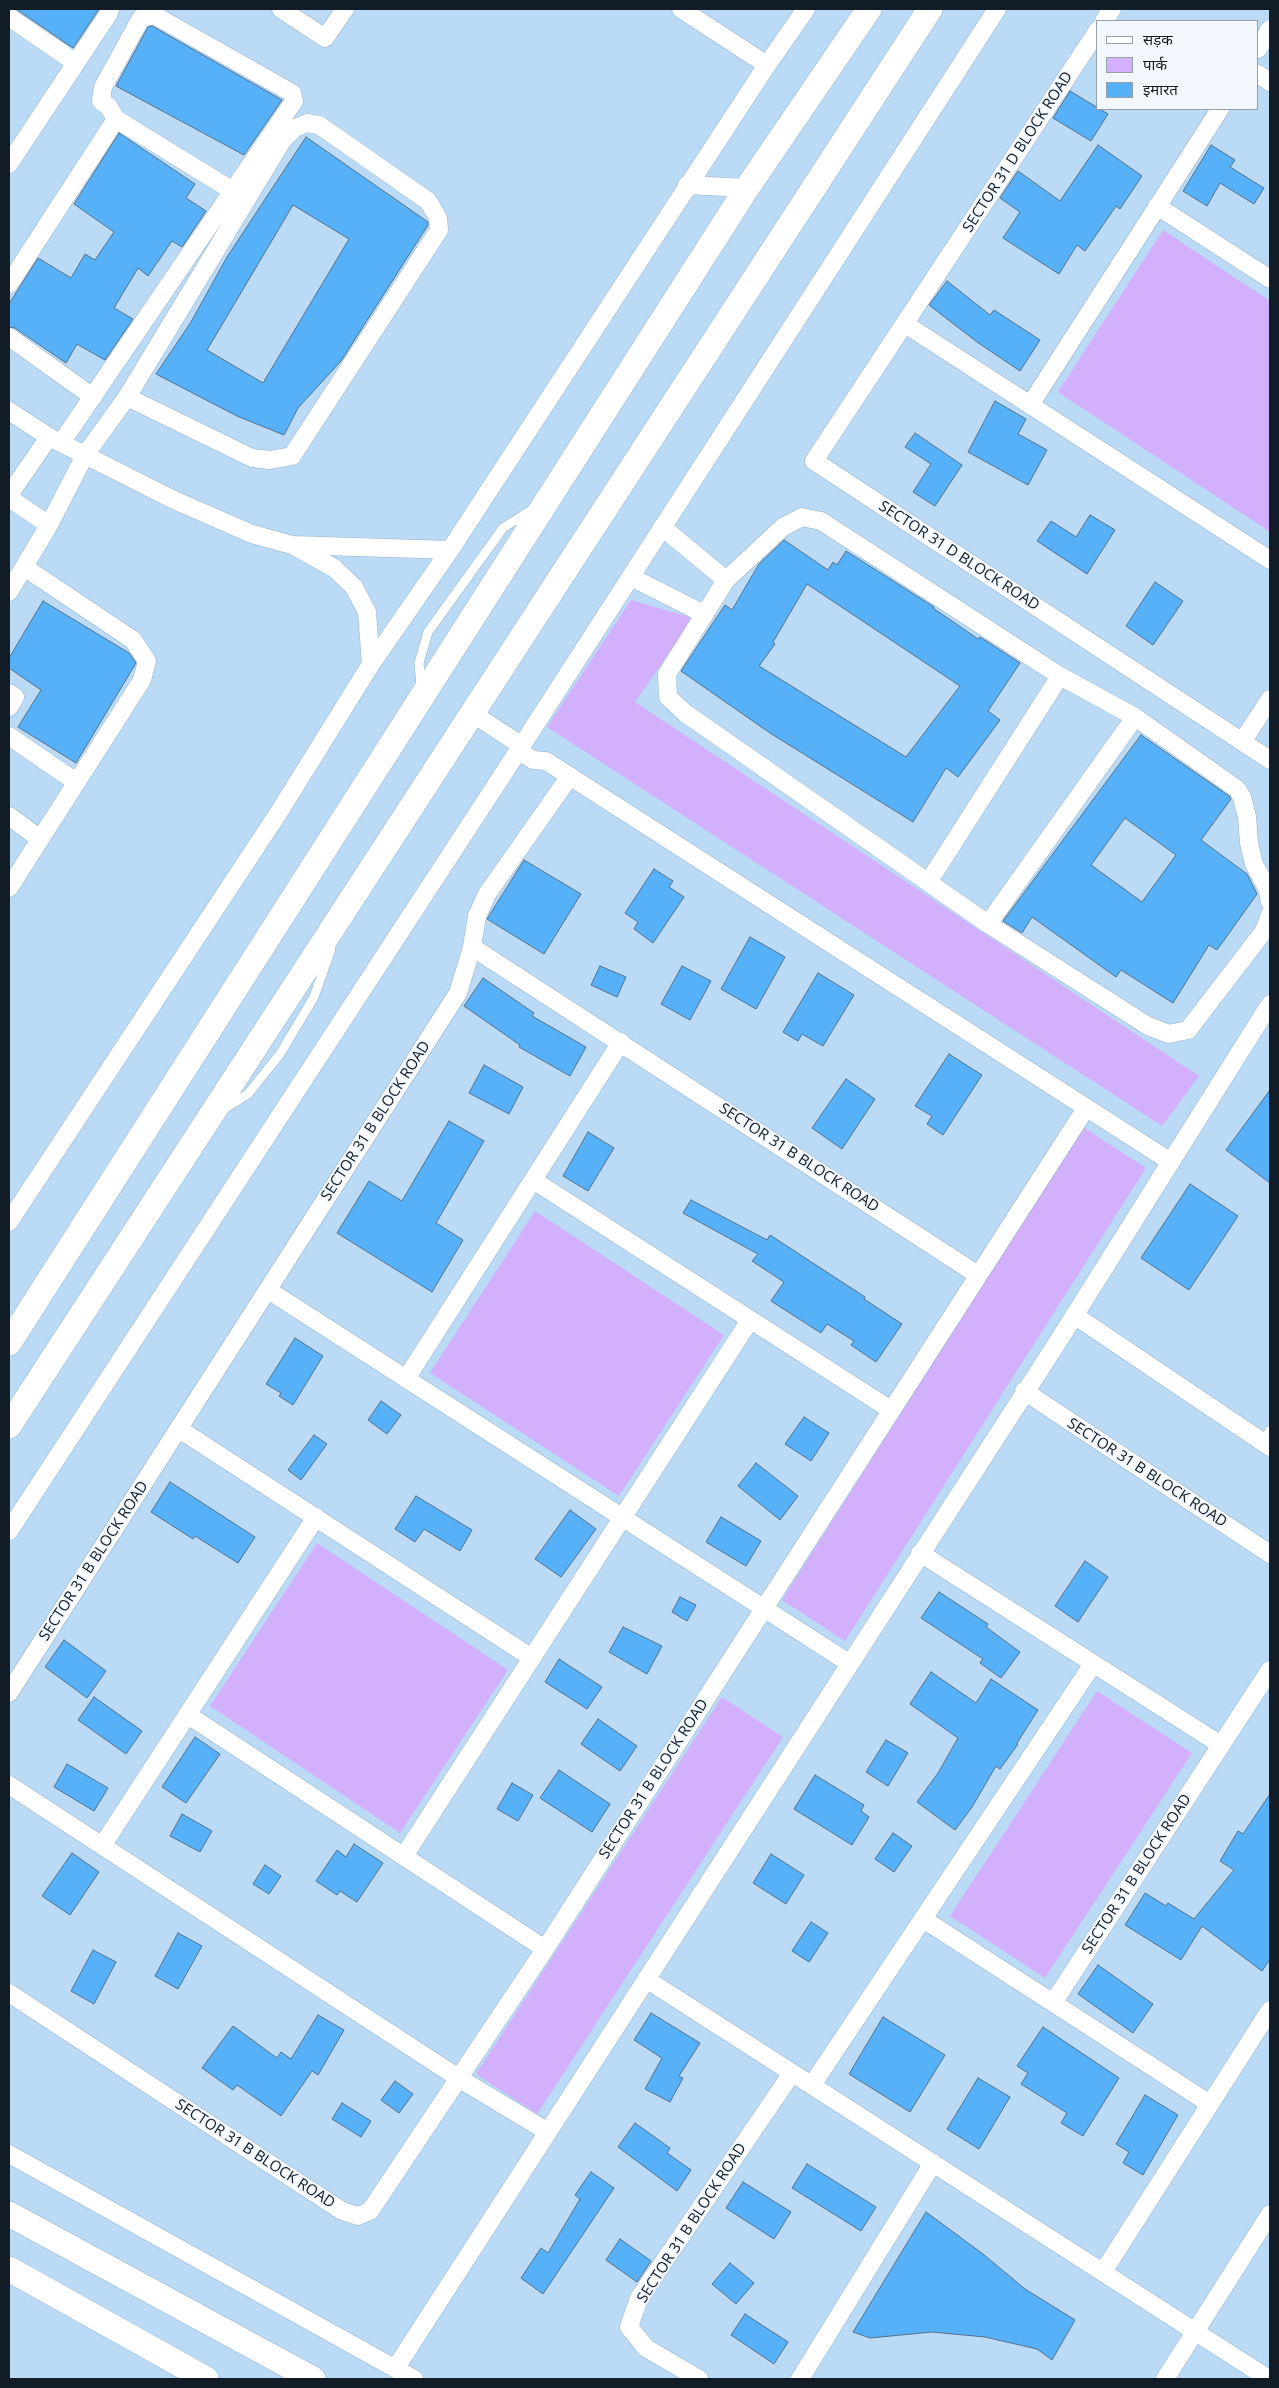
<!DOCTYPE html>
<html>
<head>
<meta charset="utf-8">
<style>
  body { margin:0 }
  #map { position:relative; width:1279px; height:2388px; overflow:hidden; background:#badaf6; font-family:"Open Sans","Noto Sans Devanagari",sans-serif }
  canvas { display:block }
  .frame { position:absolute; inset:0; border:10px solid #111c26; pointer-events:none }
  .legend { position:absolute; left:1096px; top:20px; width:162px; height:90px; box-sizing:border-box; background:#f1f7fd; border:1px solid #979fa7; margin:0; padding:6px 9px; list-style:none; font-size:15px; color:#111c26 }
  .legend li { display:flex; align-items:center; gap:10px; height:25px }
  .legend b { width:25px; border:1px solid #979fa7 }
</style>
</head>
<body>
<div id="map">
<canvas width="1279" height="2388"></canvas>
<div class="frame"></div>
<ul class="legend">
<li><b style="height:6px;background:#fff"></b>सड़क</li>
<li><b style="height:14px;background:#d3b0fc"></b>पार्क</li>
<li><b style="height:14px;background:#57b1f9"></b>इमारत</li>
</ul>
</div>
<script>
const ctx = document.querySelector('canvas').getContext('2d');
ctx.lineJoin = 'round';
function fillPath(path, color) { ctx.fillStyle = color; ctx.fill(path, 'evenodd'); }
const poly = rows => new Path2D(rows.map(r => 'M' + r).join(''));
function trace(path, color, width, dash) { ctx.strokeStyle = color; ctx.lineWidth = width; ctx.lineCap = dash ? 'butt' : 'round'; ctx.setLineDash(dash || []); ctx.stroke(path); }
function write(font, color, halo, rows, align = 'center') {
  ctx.font = font + ' "Open Sans",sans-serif'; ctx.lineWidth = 4; ctx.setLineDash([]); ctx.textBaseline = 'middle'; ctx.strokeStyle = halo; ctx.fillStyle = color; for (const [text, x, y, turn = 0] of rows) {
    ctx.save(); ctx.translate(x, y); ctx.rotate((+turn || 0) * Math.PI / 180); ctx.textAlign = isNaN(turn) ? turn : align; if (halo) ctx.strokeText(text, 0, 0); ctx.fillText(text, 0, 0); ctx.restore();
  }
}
fillPath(poly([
  [1163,230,1270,301,1270,532,1058,392],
  [631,600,693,618,635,702,1199,1076,1162,1126,547,727],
  [1083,1127,1146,1168,845,1641,782,1600],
  [535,1211,724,1335,619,1496,430,1373],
  [317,1543,508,1670,400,1833,210,1706],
  [1097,1691,1192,1753,1045,1978,950,1916],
  [722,1697,783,1737,537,2114,476,2074]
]), '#d3b0fc');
const building = poly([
  [16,9,99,9,73,48,16,9],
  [152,26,282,100,244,155,116,86,148,27,152,26],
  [1070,91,1108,114,1091,141,1053,118,1070,91],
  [119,133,195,184,186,198,206,211,182,247,172,241,148,276,138,268,114,308,133,319,105,360,77,344,66,363,15,328,9,327,9,304,38,258,71,278,85,254,95,260,114,232,74,204,119,133],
  [306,137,428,222,428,225,341,361,298,408,284,435,237,416,156,374,191,322,227,257,306,137],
  [293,205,349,239,263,383,207,350,293,205],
  [1098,145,1142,176,1120,209,1116,206,1085,251,1077,245,1059,274,1003,238,1020,212,1000,198,1018,171,1060,201,1098,145],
  [1211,145,1235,160,1230,167,1264,188,1254,204,1220,183,1207,206,1183,191,1211,145],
  [947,281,990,315,994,310,1040,340,1020,371,977,342,929,305,947,281],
  [995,401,1026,419,1018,434,1047,450,1028,485,968,452,995,401],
  [915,433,962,465,935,506,913,492,931,464,905,447,915,433],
  [1090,515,1115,530,1087,574,1037,541,1051,521,1076,537,1090,515],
  [784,540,828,570,833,562,837,565,846,551,934,607,933,608,978,639,980,637,1020,663,988,711,1000,720,958,777,946,768,913,822,770,733,681,671,725,605,732,610,759,564,784,540],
  [807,584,960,686,906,757,759,666,775,644,773,642,807,584],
  [1155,582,1183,601,1153,645,1126,626,1155,582],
  [43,601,129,653,136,663,76,763,18,727,41,690,9,668,9,658,43,601],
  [1141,735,1229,796,1231,799,1201,840,1247,874,1257,894,1217,950,1209,945,1173,1003,1121,970,1116,977,1032,917,1022,933,1003,921,1141,735],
  [1125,818,1176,855,1142,902,1091,865,1125,818],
  [524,860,581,894,544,954,487,919,524,860],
  [654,869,673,881,669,887,684,897,653,943,634,929,638,922,625,913,654,869],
  [750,937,785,957,756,1009,721,989,750,937],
  [600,966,626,977,617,997,591,985,600,966],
  [682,966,711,981,690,1020,661,1004,682,966],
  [818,973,854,995,823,1046,802,1034,798,1041,783,1032,818,973],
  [483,978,534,1013,532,1016,586,1047,570,1076,519,1047,520,1045,464,1006,483,978],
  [949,1054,982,1075,943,1135,927,1124,932,1116,915,1106,949,1054],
  [484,1065,523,1087,509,1114,469,1093,484,1065],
  [846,1079,875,1099,842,1149,812,1128,846,1079],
  [1270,1090,1270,1183,1226,1150,1270,1090],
  [449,1121,484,1141,436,1223,463,1240,432,1292,337,1233,369,1181,402,1201,449,1121],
  [588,1132,614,1148,588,1191,563,1176,588,1132],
  [1190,1184,1238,1216,1189,1290,1141,1258,1190,1184],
  [691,1200,767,1240,770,1235,865,1297,864,1299,902,1324,876,1362,851,1345,854,1341,827,1324,821,1333,771,1301,784,1282,752,1261,758,1254,683,1213,691,1200],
  [295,1338,323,1356,293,1405,279,1396,281,1393,266,1384,295,1338],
  [381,1401,401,1415,387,1434,368,1420,381,1401],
  [804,1417,829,1433,811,1461,785,1444,804,1417],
  [314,1435,327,1444,301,1480,288,1470,314,1435],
  [756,1463,798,1496,780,1520,738,1486,756,1463],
  [170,1482,255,1537,238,1563,195,1536,193,1539,151,1512,170,1482],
  [416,1496,472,1530,460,1551,424,1529,415,1542,395,1529,416,1496],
  [570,1510,596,1529,561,1577,535,1559,570,1510],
  [721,1517,761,1541,746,1566,706,1542,721,1517],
  [1085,1561,1108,1577,1078,1622,1055,1606,1085,1561],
  [939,1592,988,1624,986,1627,1020,1652,1001,1678,980,1663,983,1659,921,1618,939,1592],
  [680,1597,696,1605,687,1621,672,1612,680,1597],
  [623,1627,662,1646,647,1674,609,1652,623,1627],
  [64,1640,106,1671,87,1698,45,1667,64,1640],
  [559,1659,602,1687,587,1709,545,1682,559,1659],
  [931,1672,976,1703,991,1679,1038,1710,1017,1743,1018,1744,1000,1769,996,1766,972,1807,955,1830,917,1802,938,1773,958,1738,910,1704,931,1672],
  [94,1697,142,1731,126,1754,78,1720,94,1697],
  [598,1719,637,1746,620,1771,581,1744,598,1719],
  [195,1737,220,1754,186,1803,162,1787,195,1737],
  [886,1740,908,1753,888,1786,866,1772,886,1740],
  [67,1764,108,1788,94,1811,54,1787,67,1764],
  [559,1770,610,1804,592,1832,540,1798,559,1770],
  [815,1775,864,1805,861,1811,869,1817,852,1845,794,1809,815,1775],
  [512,1783,533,1795,518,1821,497,1809,512,1783],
  [1270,1794,1270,1959,1262,1971,1202,1926,1181,1960,1125,1925,1145,1893,1166,1906,1168,1903,1194,1919,1234,1870,1220,1861,1238,1831,1243,1834,1270,1794],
  [182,1814,212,1831,200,1852,170,1836,182,1814],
  [893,1833,912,1846,894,1872,875,1859,893,1833],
  [354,1844,383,1863,357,1902,340,1891,337,1895,316,1881,337,1850,346,1857,354,1844],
  [72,1853,99,1872,70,1915,42,1896,72,1853],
  [771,1854,804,1875,786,1904,753,1883,771,1854],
  [265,1865,281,1876,269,1894,253,1884,265,1865],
  [811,1922,828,1933,809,1962,792,1951,811,1922],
  [178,1933,202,1946,178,1989,155,1976,178,1933],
  [93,1950,116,1962,94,2004,71,1991,93,1950],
  [1098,1965,1153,2004,1133,2033,1078,1994,1098,1965],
  [651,2013,700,2043,679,2076,683,2078,670,2102,645,2089,662,2058,634,2040,651,2013],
  [318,2015,344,2030,318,2075,312,2071,281,2116,237,2085,233,2090,202,2068,233,2026,277,2058,281,2052,291,2059,318,2015],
  [883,2017,945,2055,910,2112,849,2074,883,2017],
  [1043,2027,1119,2078,1083,2136,1061,2123,1067,2113,1021,2084,1028,2073,1017,2066,1043,2027],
  [978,2078,1010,2097,979,2149,947,2129,978,2078],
  [395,2081,413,2094,399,2113,381,2100,395,2081],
  [1145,2095,1178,2115,1143,2175,1123,2163,1129,2152,1116,2144,1145,2095],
  [342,2103,371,2121,361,2137,332,2119,342,2103],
  [635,2123,670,2148,667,2153,691,2170,677,2191,618,2147,635,2123],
  [807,2164,876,2207,861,2231,792,2188,807,2164],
  [591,2172,614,2188,543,2294,521,2278,541,2248,548,2253,580,2199,575,2195,591,2172],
  [743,2182,791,2212,774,2239,726,2208,743,2182],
  [926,2212,983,2254,1025,2289,1075,2320,1052,2360,1037,2349,985,2337,932,2332,870,2338,853,2332,926,2212],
  [620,2239,651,2261,637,2282,606,2260,620,2239],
  [730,2263,754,2283,736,2304,712,2284,730,2263],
  [745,2314,788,2342,774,2364,731,2335,745,2314]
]);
fillPath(building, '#57b1f9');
trace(building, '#54718a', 1);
const lane = poly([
  [421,687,419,663,428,632,503,528,533,509],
  [224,1109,248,1094,280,1054,314,997,331,949],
  [1263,1442,1270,1430]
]);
const street = poly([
  [281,9,325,38,345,9],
  [9,17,76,63],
  [1104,21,1112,9],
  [1098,30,814,461,1270,760],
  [1258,49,1270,29],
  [767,65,806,9],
  [1258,74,1270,82],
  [116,119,233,191],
  [9,164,109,13,110,9],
  [687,185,747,188],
  [1157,206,1270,279],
  [9,284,116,119,109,107,101,101,103,87,141,18,154,15,292,93,294,101,61,443],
  [905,324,1270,560],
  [9,337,93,397],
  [1030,405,1220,109],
  [9,411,49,437,174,500,252,534,292,545,450,550],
  [9,495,49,437],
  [9,498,49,525],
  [662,527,726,580],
  [296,547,334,568,354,587,367,612,371,664],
  [631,577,704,614],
  [9,592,49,525,85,455,127,397,282,141,295,128,307,123,319,125,428,201,438,218,439,230,292,456,270,460,252,458,127,397],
  [9,693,15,697,9,707],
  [472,713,522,746],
  [9,736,76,782],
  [1242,742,1270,699],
  [519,751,533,760,546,761,1171,1162],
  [9,816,40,839],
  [929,881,1060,676],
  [9,888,142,680,147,661,133,640,24,567],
  [1270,902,1267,888,1254,864,1249,843,1247,817,1242,797,1237,789,1135,717,1060,676,821,521,802,517,783,527,726,580,667,674,668,697,685,713,988,924,1148,1026,1169,1034,1188,1030,1264,931,1270,915],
  [988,924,1135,717],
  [472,947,978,1275],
  [533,1180,891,1410],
  [9,1222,279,812,371,664,450,550,767,65,681,9],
  [268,1290,849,1663],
  [1074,1315,1270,1447],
  [406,1379,621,1042],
  [1024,1391,1270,1554],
  [179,1429,532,1658],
  [9,1531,526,739,997,9],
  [920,1553,1221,1745],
  [9,1693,458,993,472,947,477,916,487,894,570,776],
  [188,1715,545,1949],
  [9,1785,460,2079,548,2132],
  [102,1846,316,1517],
  [404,1856,750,1320],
  [923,1919,1210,2104],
  [646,1979,1269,2379],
  [9,1993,342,2211,358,2216,370,2211,545,1949,1086,1108],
  [1053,2003,1270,1670],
  [812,2085,1093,1664],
  [9,2154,414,2379],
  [1103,2272,1270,2010],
  [395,2369,1059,1340,1270,1004],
  [699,2379,646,2348,629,2327,639,2298,792,2073],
  [800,2379,933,2163],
  [1165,2379,1270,2214]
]);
const secondary = poly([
  [9,1343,747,188,869,9],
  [9,1426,930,9],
  [9,2214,313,2379],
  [9,2269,206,2379]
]);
trace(lane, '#94b2cd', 10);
trace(street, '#94b2cd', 19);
trace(secondary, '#94b2cd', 26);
trace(lane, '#fff', 9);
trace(street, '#fff', 18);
trace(secondary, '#fff', 25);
write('15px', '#111c26', '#f1f7fd', [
  ["SECTOR 31 D BLOCK ROAD",1018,152,-57],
  ["SECTOR 31 D BLOCK ROAD",959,556,33],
  ["SECTOR 31 B BLOCK ROAD",376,1121,-57],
  ["SECTOR 31 B BLOCK ROAD",799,1158,33],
  ["SECTOR 31 B BLOCK ROAD",1147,1473,33],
  ["SECTOR 31 B BLOCK ROAD",94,1561,-57],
  ["SECTOR 31 B BLOCK ROAD",654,1779,-57],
  ["SECTOR 31 B BLOCK ROAD",1137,1874,-57],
  ["SECTOR 31 B BLOCK ROAD",255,2154,33],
  ["SECTOR 31 B BLOCK ROAD",692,2223,-57]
]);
</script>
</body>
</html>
